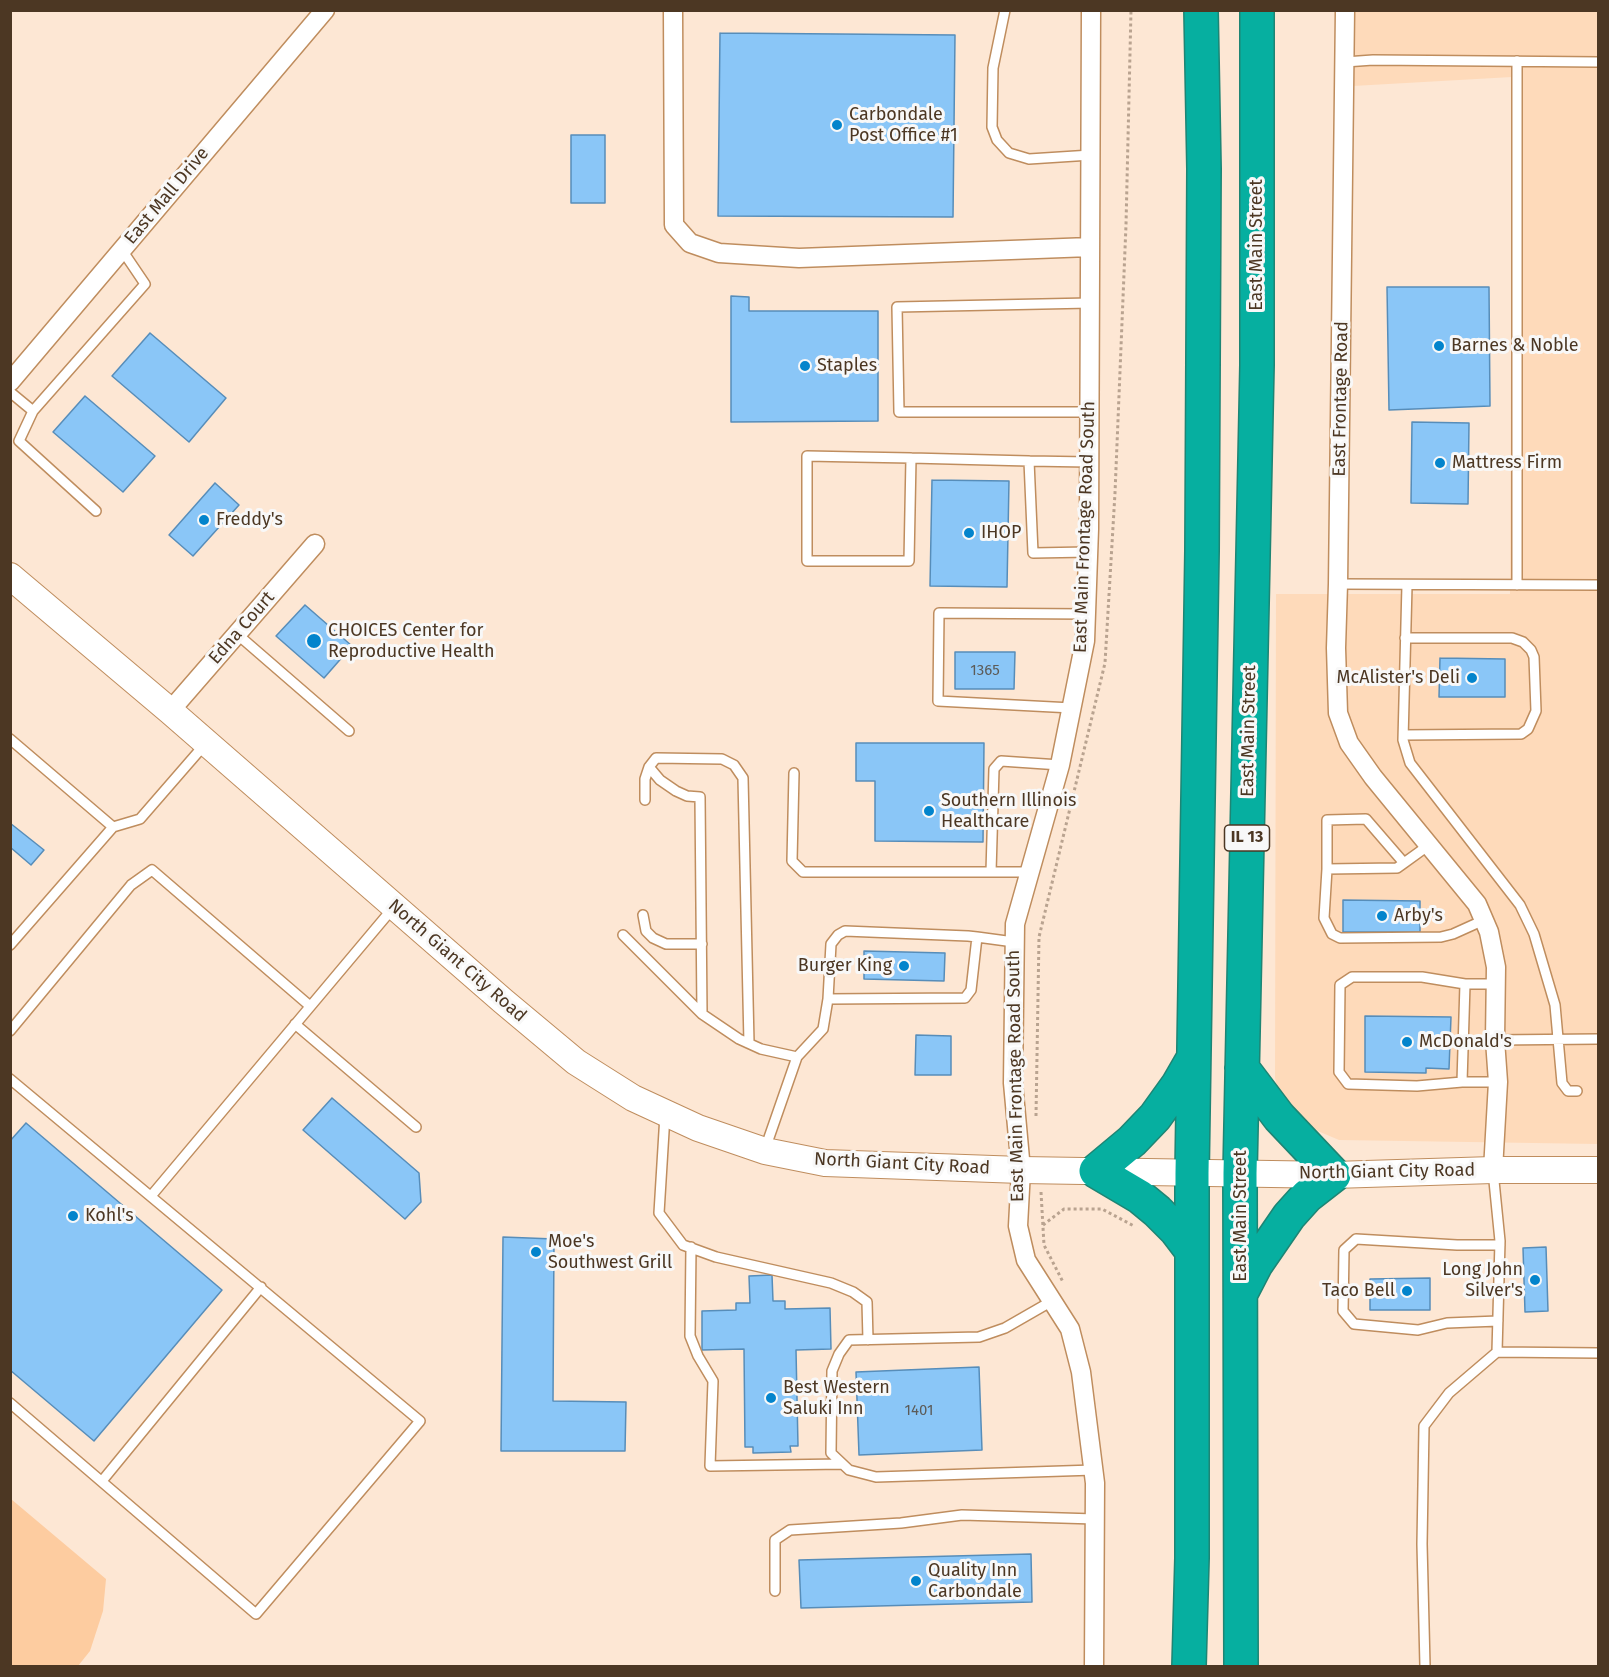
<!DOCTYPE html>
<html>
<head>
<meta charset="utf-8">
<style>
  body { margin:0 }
  #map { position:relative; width:1609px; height:1677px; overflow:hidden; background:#fde7d4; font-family:"Fira Sans",sans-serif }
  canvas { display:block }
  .frame { position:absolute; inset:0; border:12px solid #4c3723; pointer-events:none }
</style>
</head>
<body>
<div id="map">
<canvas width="1609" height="1677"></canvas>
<div class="frame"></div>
</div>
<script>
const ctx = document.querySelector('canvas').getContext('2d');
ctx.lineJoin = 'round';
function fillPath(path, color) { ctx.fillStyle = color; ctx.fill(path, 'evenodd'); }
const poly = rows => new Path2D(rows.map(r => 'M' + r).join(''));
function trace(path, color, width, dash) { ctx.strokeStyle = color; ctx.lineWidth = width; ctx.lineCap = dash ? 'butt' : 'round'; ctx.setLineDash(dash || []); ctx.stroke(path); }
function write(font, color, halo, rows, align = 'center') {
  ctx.font = font + ' "Fira Sans",sans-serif'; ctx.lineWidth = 6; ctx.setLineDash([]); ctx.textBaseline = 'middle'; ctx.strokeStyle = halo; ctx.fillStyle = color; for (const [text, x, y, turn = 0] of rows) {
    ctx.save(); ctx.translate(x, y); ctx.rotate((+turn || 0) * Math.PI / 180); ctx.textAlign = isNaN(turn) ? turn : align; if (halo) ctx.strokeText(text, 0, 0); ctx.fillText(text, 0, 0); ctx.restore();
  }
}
fillPath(poly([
  [1353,11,1598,11,1598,1144,1339,1140,1306,1126,1279,1096,1275,1078,1276,594,1510,594,1512,77,1353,86]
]), '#fedaba');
fillPath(poly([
  [11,1499,106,1579,103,1611,90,1651,78,1666,11,1666]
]), '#fdcca0');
const building = poly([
  [720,33,955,35,953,217,718,216,720,33],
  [571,135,605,135,605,203,571,203,571,135],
  [1387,287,1489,287,1490,406,1389,410,1387,287],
  [731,296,749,297,749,311,878,311,878,421,731,422,731,296],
  [150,333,226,398,189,442,112,376,150,333],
  [85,396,155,456,123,492,53,432,85,396],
  [1412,422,1469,423,1468,504,1411,503,1412,422],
  [932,480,1009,481,1007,587,930,586,932,480],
  [215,483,239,505,193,556,169,535,215,483],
  [305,605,352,646,324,678,276,636,305,605],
  [955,652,1015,652,1014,689,955,689,955,652],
  [1440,658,1505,659,1505,697,1439,697,1440,658],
  [856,743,984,743,983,842,875,841,875,781,856,781,856,743],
  [10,823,44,850,31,865,10,847,10,823],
  [1343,900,1420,901,1420,932,1343,932,1343,900],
  [864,951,945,953,944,981,864,979,864,951],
  [1365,1016,1451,1017,1449,1069,1426,1068,1426,1073,1365,1072,1365,1016],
  [916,1035,951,1036,951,1075,915,1075,916,1035],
  [332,1098,419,1173,421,1202,405,1219,303,1130,332,1098],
  [26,1123,222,1290,94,1441,10,1370,10,1141,26,1123],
  [503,1237,554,1239,553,1401,626,1402,625,1451,501,1451,503,1237],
  [1546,1247,1548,1311,1525,1312,1523,1248,1546,1247],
  [772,1275,773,1301,785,1301,785,1309,830,1308,831,1349,796,1350,798,1446,790,1446,791,1452,753,1453,753,1447,745,1447,744,1349,702,1350,702,1311,736,1310,736,1303,750,1303,749,1276,772,1275],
  [1430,1278,1430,1310,1370,1310,1370,1279,1430,1278],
  [979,1367,982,1450,859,1455,856,1372,979,1367],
  [1031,1554,1032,1602,801,1608,799,1560,1031,1554]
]);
fillPath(building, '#8ac6f7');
trace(building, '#578db9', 1.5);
const lane = poly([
  [1005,10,993,68,992,127,997,140,1009,153,1029,159,1091,155],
  [1345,62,1373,60,1598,62],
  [10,392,33,411,19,441,96,511],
  [33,411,145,284,122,250],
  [1089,412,899,412,897,307,1090,303],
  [911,458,909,561,807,561,807,456,857,457,911,458,1029,461],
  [1088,552,1033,553,1029,461,1089,462],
  [1338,584,1598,585],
  [1407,585,1403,740,1410,763,1520,905,1534,934,1555,1005,1562,1083,1568,1091,1577,1091],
  [1517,585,1517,61],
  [237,634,349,731],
  [1072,708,938,701,939,613,1086,614],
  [1404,735,1521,734,1528,729,1536,711,1534,657,1531,650,1523,642,1512,638,1405,638],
  [10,739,113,827,10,945],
  [649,767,660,780,676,791,687,796,700,797,702,1014],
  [794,773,792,861,803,872,1030,872],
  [645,800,645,779,649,767,656,758,722,759,734,765,743,778,749,1043],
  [113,827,140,819,206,743],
  [1404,863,1366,819,1327,820,1327,869,1397,868,1404,863,1429,845],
  [1327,869,1324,918,1332,934,1340,938,1441,937,1453,934,1484,920],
  [991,872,994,769,1001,761,1060,765],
  [643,915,646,931,653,938,666,944,702,944],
  [623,935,702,1014,739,1039,761,1049,797,1057],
  [977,937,971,990,965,998,828,999,831,944,838,935,845,931,968,936,977,937,1014,942],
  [1465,984,1422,977,1352,977,1340,985,1339,1072,1348,1084,1417,1086,1462,1082,1498,1082],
  [295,1024,416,1127],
  [10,1031,131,885,152,870,310,1006],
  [1495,1040,1598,1039],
  [10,1079,420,1421,256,1614,10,1403],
  [1462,1082,1465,984,1496,984],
  [665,1115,659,1213,683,1245,716,1257,831,1283,853,1292,867,1302,868,1340],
  [765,1149,797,1057,823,1029,828,999],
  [1493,1171,1500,1241,1497,1352],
  [151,1196,393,908],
  [691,1247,690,1336,698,1356,713,1381,710,1466,842,1464],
  [1052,1301,1005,1328,979,1337,849,1340,839,1354,832,1371,831,1453,849,1470,876,1477,1094,1470],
  [1498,1321,1447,1323,1418,1330,1354,1324,1343,1311,1344,1250,1356,1239,1457,1245,1500,1245],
  [102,1481,261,1287],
  [775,1591,775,1540,790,1530,901,1523,962,1515,1095,1519],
  [1425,1666,1422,1544,1424,1426,1449,1393,1497,1352,1598,1353]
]);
const street = poly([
  [673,10,674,225,690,243,719,253,799,258,1090,247],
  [1091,10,1089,529,1085,641,1060,765,1015,924,1013,1083,1021,1170,1018,1226,1026,1260,1070,1329,1081,1372,1095,1483,1094,1666],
  [1345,10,1338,584,1336,648,1338,713,1349,743,1373,777,1477,904,1489,932,1496,967,1495,1040,1498,1082,1493,1170],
  [10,382,325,10],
  [170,711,315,544]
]);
const secondary = poly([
  [10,576,170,711,503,1001,576,1062,633,1098,698,1128,765,1151,825,1163,1021,1170,1334,1175,1493,1170,1598,1170]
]);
const highway = poly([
  [1192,1251,1176,1230,1157,1211,1140,1197,1096,1171,1132,1141,1155,1117,1178,1085,1193,1059],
  [1242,1291,1256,1264,1289,1216,1307,1196,1334,1175,1279,1117,1242,1068],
  [1189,1666,1192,1558,1192,1173,1202,551,1204,169,1201,10],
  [1241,1666,1240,1173,1257,365,1257,10]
]);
trace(lane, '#bf8d5e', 12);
trace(street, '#bf8d5e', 21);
trace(secondary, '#bf8d5e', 28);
trace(highway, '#1e8574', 36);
trace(poly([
  [1036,1116,1039,937,1105,663,1115,493,1126,225,1131,10],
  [1041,1192,1044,1245,1063,1282],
  [1043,1225,1064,1209,1102,1209,1134,1226]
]), '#b9a390', 3, [3, 3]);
trace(lane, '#fff', 9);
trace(street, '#fff', 18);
trace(secondary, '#fff', 26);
trace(highway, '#06afa0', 33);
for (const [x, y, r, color] of [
  [837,125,6,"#0384cc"],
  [1439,346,6,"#0384cc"],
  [805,366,6,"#0384cc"],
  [1440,463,6,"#0384cc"],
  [204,520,6,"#0384cc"],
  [969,533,6,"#0384cc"],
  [314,641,8,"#0384cc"],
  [1472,678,6,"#0384cc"],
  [929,811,6,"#0384cc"],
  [1382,916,6,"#0384cc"],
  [904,966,6,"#0384cc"],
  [1407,1042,6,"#0384cc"],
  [73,1216,6,"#0384cc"],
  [536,1252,6,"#0384cc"],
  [1535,1280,6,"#0384cc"],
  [1407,1291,6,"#0384cc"],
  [771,1398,6,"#0384cc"],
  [916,1581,6,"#0384cc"]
]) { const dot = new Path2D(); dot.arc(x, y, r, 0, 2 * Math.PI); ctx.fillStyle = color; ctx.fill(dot); trace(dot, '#f8f8f8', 2); }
write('15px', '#5c5b58', null, [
  ["1365",985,671],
  ["1401",919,1411]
]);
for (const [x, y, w] of [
  [1247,838,45]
]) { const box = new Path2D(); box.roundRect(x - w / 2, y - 13, w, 26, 4.5); ctx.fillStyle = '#f8f8f8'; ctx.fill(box); trace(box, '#4c3723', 1.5); }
write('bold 16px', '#4c3723', null, [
  ["IL 13",1247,838]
]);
write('18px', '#4c3723', '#f8f8f8', [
  ["Carbondale",849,115],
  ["Post Office #1",849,136],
  ["Barnes & Noble",1451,346],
  ["Staples",817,366],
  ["Mattress Firm",1452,463],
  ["Freddy's",216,520],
  ["IHOP",981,533],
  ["CHOICES Center for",328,631],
  ["Reproductive Health",328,652],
  ["McAlister's Deli",1460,678,"right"],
  ["Southern Illinois",941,801],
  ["Healthcare",941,822],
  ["Arby's",1394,916],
  ["Burger King",892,966,"right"],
  ["McDonald's",1419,1042],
  ["Kohl's",85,1216],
  ["Moe's",548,1242],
  ["Southwest Grill",548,1263],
  ["Long John",1523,1270,"right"],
  ["Silver's",1523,1291,"right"],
  ["Taco Bell",1395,1291,"right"],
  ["Best Western",783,1388],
  ["Saluki Inn",783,1409],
  ["Quality Inn",928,1571],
  ["Carbondale",928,1592]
], 'left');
write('18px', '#4c3723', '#f8f8f8', [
  ["East Mall Drive",167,196,-50],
  ["East Main Street",1257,245,-90],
  ["East Frontage Road",1341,399,-89],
  ["East Main Frontage Road South",1085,527,-88],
  ["Edna Court",242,628,-49],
  ["East Main Street",1249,731,-89],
  ["North Giant City Road",457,961,41],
  ["East Main Frontage Road South",1016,1076,-91],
  ["North Giant City Road",902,1164,3],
  ["North Giant City Road",1387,1172,-1],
  ["East Main Street",1241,1216,-90]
]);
</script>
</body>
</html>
